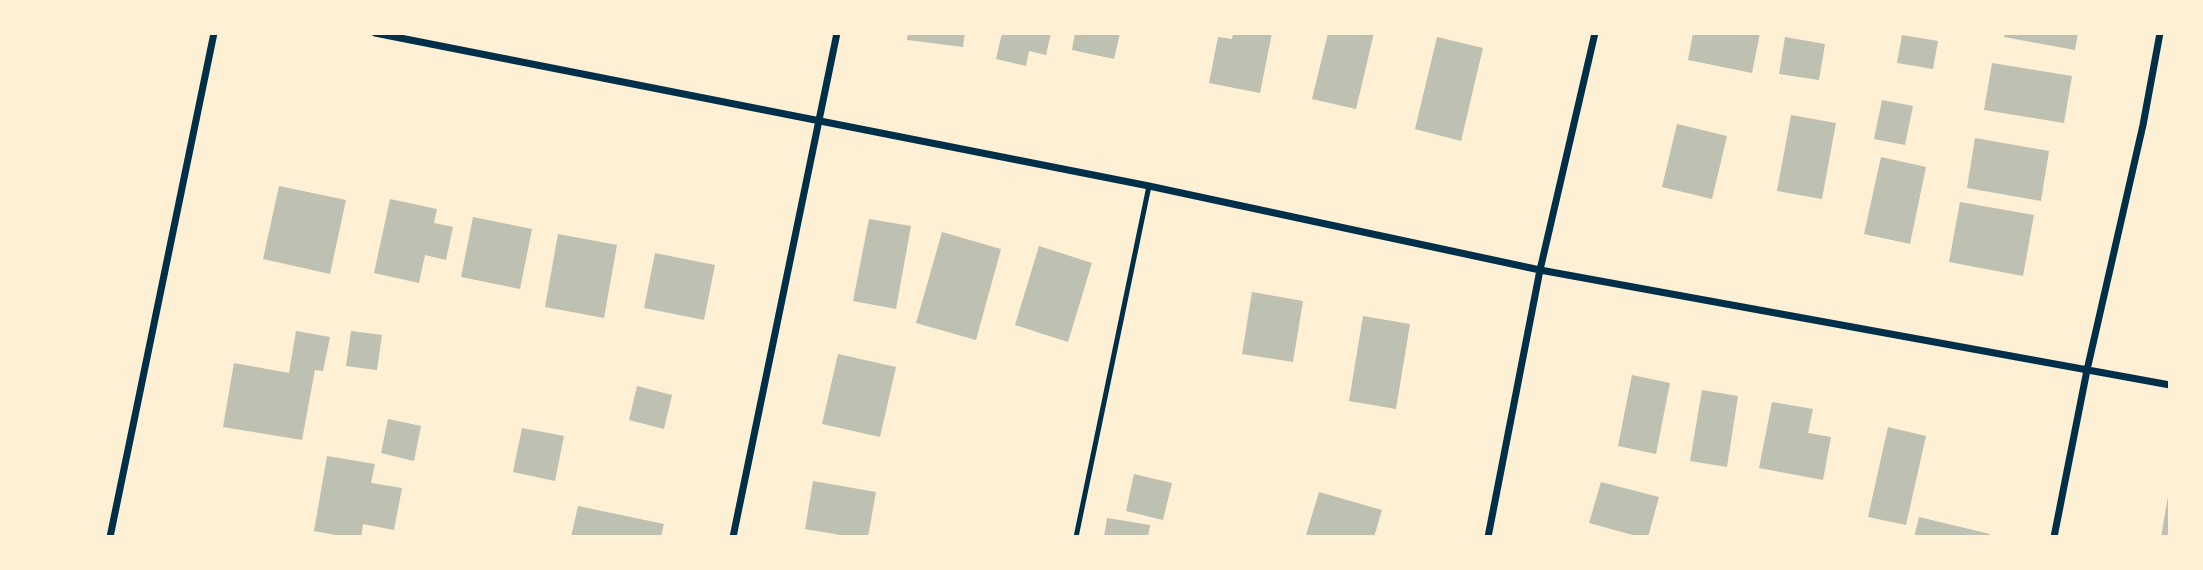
<!DOCTYPE html>
<html>
<head>
<meta charset="utf-8">
<style>
  body { margin:0 }
  #map { position:relative; width:2203px; height:570px; overflow:hidden; background:#fdf0d5; font-family:"Varela Round",sans-serif }
  canvas { display:block }
  .frame { position:absolute; inset:0; border:35px solid #fdf0d5; pointer-events:none }
</style>
</head>
<body>
<div id="map">
<canvas width="2203" height="570"></canvas>
<div class="frame"></div>
</div>
<script>
const ctx = document.querySelector('canvas').getContext('2d');
ctx.lineJoin = 'round';
function fillPath(path, color) { ctx.fillStyle = color; ctx.fill(path, 'evenodd'); }
const poly = rows => new Path2D(rows.map(r => 'M' + r).join(''));
function trace(path, color, width, dash) { ctx.strokeStyle = color; ctx.lineWidth = width; ctx.lineCap = dash ? 'butt' : 'round'; ctx.setLineDash(dash || []); ctx.stroke(path); }
fillPath(poly([
  [908,33,965,33,963,47,907,40],
  [1002,33,1051,33,1046,55,1029,51,1026,66,996,59],
  [1075,33,1120,33,1114,59,1072,50],
  [1233,33,1272,33,1260,93,1209,83,1218,37,1232,39],
  [1328,33,1374,33,1356,109,1312,99],
  [1693,33,1760,33,1752,73,1688,60],
  [2004,33,2078,33,2075,50,2004,37],
  [1902,35,1938,41,1933,69,1897,63],
  [1437,37,1483,48,1461,141,1415,129],
  [1785,37,1825,44,1819,80,1779,74],
  [1992,63,2072,76,2064,123,1984,110],
  [1882,100,1913,106,1905,145,1874,139],
  [1791,115,1836,123,1822,199,1777,191],
  [1677,124,1727,136,1712,199,1662,187],
  [1975,138,2049,151,2041,201,1967,188],
  [1881,157,1926,167,1910,244,1864,234],
  [279,186,346,200,330,274,263,259],
  [390,199,437,209,434,223,453,227,446,260,425,255,419,283,374,273],
  [1960,202,2034,215,2023,276,1949,262],
  [473,217,532,229,520,289,461,277],
  [869,219,911,226,896,309,853,301],
  [942,232,1001,249,976,340,916,323],
  [558,234,617,245,604,318,545,307],
  [1039,246,1092,263,1068,342,1015,325],
  [655,253,715,265,704,320,644,308],
  [1252,292,1303,301,1293,362,1242,354],
  [1363,316,1410,324,1396,409,1349,401],
  [296,331,330,337,323,371,315,370,302,440,223,427,234,363,289,373],
  [351,331,382,335,377,370,346,366],
  [838,354,896,367,880,437,822,424],
  [1632,375,1670,383,1656,454,1618,446],
  [637,386,672,395,664,429,629,420],
  [1702,390,1738,396,1727,467,1690,461],
  [1772,402,1813,409,1808,433,1831,437,1823,480,1759,468],
  [388,419,421,426,414,461,381,453],
  [1888,427,1926,436,1906,525,1868,517],
  [522,428,564,436,555,481,513,472],
  [327,456,375,464,371,483,402,488,394,530,363,524,361,537,346,537,314,531],
  [1134,474,1172,483,1163,520,1126,511],
  [813,481,876,492,868,537,852,537,805,529],
  [1601,482,1659,497,1648,537,1640,537,1589,523],
  [1319,492,1382,510,1374,537,1312,537,1306,535],
  [2168,496,2170,537,2161,537],
  [578,506,664,524,661,537,571,537],
  [1919,517,1990,534,1989,537,1914,537],
  [1107,518,1150,525,1148,537,1104,537]
]), '#bec0b2');
trace(poly([
  [1076,537,1149,186]
]), '#003049', 5);
trace(poly([
  [375,33,1149,186,1540,270,2170,385],
  [110,537,214,33],
  [733,537,837,33],
  [1488,537,1540,270,1595,33],
  [2054,537,2087,370,2143,125,2160,33]
]), '#003049', 7);
</script>
</body>
</html>
